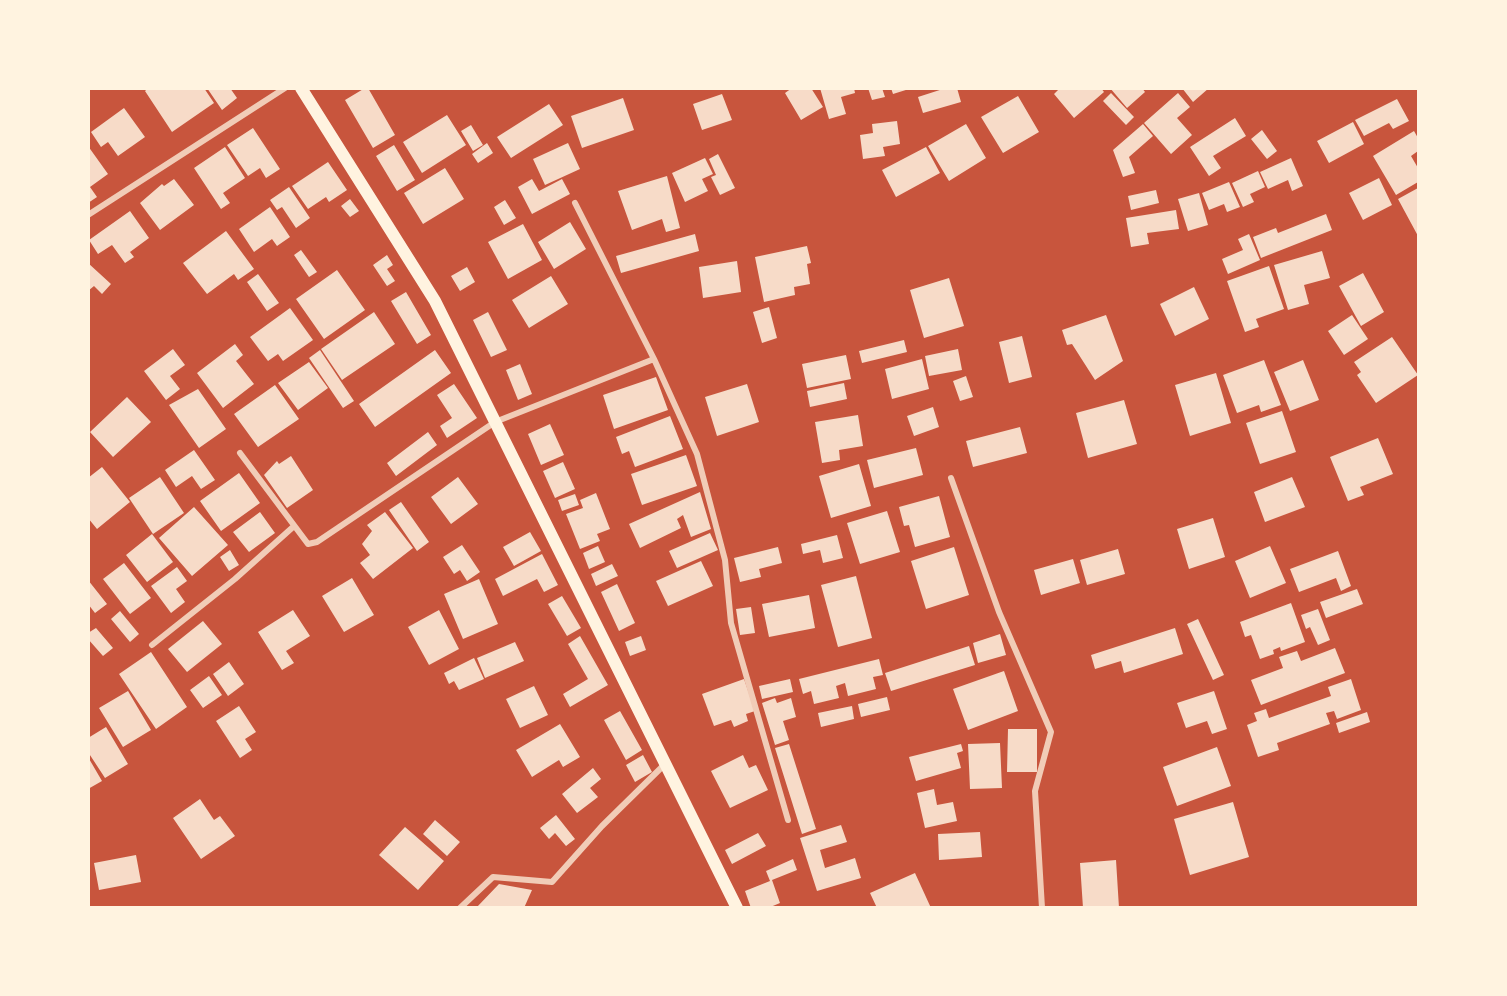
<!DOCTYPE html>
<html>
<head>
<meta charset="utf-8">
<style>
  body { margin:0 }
  #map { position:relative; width:1507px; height:996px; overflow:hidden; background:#c8553d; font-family:Poppins,sans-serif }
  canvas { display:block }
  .frame { position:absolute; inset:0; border:90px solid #fff3e0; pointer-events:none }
</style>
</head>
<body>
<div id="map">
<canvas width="1507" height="996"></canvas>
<div class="frame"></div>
</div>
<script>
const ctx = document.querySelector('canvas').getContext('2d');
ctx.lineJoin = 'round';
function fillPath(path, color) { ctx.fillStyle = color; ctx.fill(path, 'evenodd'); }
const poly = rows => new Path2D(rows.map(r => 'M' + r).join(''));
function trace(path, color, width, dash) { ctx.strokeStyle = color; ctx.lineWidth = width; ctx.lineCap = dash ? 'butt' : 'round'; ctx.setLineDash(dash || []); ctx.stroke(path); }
fillPath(poly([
  [148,88,204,88,214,103,172,132,145,91],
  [207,88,230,88,237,98,222,110],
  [365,88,368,88,395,135,373,148,345,100],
  [792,88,811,88,823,107,801,120,785,93],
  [820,88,854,88,855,93,841,97,846,114,829,119],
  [868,88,882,88,885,97,872,100],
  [891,88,909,88,909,89,893,94],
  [946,88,957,88,961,102,923,113,918,97],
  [1060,88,1101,88,1104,92,1074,118,1054,94],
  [1110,88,1142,88,1145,92,1127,108],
  [1182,88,1209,88,1193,102],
  [1111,93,1134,117,1126,125,1103,101],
  [1178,93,1190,107,1177,118,1192,135,1171,154,1144,123],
  [722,94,732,120,702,130,693,104],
  [1018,96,1039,132,1003,153,981,117],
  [623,98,634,130,582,148,571,116],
  [1397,99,1409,121,1393,129,1389,123,1364,136,1355,120],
  [549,104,563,125,511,158,497,137],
  [124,108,145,137,118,156,108,142,101,147,91,132],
  [447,115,466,145,422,173,403,142],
  [1235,118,1246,136,1213,156,1221,168,1209,176,1190,147],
  [897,121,900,144,883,147,885,156,863,159,860,135,873,133,872,124],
  [1353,122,1364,144,1329,163,1317,141],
  [966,124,986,158,949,181,928,146],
  [1143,124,1153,136,1129,157,1135,173,1123,177,1113,150],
  [471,125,483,145,473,151,461,131],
  [253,128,280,169,266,178,260,168,248,176,227,145],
  [1262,130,1277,151,1267,159,1251,139],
  [1414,131,1418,138,1418,151,1411,156,1418,168,1418,182,1396,195,1373,156],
  [487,143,493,153,478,163,472,154],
  [568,143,580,169,545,185,533,159],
  [394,145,415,180,397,191,376,156],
  [88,146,108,174,90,187,97,197,88,203],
  [225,147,245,178,223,193,230,203,221,209,194,168],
  [926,147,940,173,896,197,882,170],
  [718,154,735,188,720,195,711,177,716,175,709,159],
  [705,158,713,174,702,179,708,191,685,202,672,173],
  [1291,158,1303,186,1292,191,1288,180,1268,189,1260,172],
  [328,162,347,190,329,202,326,197,308,209,292,186],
  [445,168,464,199,423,224,404,193],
  [1258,171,1265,187,1250,194,1254,202,1243,207,1232,183],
  [667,176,680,228,666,232,662,219,632,230,618,191],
  [1379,178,1392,205,1363,220,1349,193],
  [174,179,194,205,160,230,140,203,162,184,164,186],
  [532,179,539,191,562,179,570,194,532,214,518,187],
  [1229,182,1240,207,1227,212,1224,204,1209,210,1202,193],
  [289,187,310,218,296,228,282,207,277,210,270,200],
  [1418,188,1418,236,1398,199],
  [1156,190,1159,203,1131,210,1128,196],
  [1199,193,1208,225,1188,231,1178,199],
  [350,199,359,211,350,217,341,206],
  [505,200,516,218,504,225,494,207],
  [270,207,290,237,277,246,272,239,254,252,239,229],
  [1176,210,1179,229,1147,233,1149,244,1131,247,1126,218],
  [130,211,149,238,130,252,134,257,125,263,112,245,98,254,89,240],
  [1326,214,1332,230,1261,258,1253,237,1276,228,1278,233],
  [570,222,586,249,554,269,538,242],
  [523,224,542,260,508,279,488,242],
  [226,231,254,269,238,280,234,274,207,294,183,263],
  [695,234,699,251,621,273,616,256],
  [1249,234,1260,260,1228,274,1222,259,1243,250,1238,239],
  [807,246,811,263,807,264,810,284,794,287,795,295,764,302,755,257],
  [301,250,317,272,309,277,294,255],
  [1322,251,1330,278,1304,285,1309,304,1288,310,1274,265],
  [387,255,393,265,387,269,395,281,387,286,373,265],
  [737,261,741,292,703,298,699,267],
  [88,263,111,284,102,294,94,286,88,291],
  [1269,266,1284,309,1256,319,1259,327,1245,332,1227,281],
  [467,267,475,282,460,291,451,276],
  [337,270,365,310,324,339,296,299],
  [1363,273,1384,312,1361,326,1339,286],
  [258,274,279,303,267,311,247,282],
  [551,276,568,304,529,328,512,300],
  [949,278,964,326,924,338,910,290],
  [1194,287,1209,319,1175,336,1160,304],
  [406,292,431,335,417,344,391,301],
  [769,307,777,338,762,343,753,312],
  [290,308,313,340,283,361,278,354,268,361,250,337],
  [374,312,395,344,342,380,321,349],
  [488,312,507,350,491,357,473,320],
  [1106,315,1123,361,1095,380,1072,344,1067,345,1062,330],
  [1352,315,1368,339,1344,355,1328,331],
  [1022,336,1032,377,1009,383,999,342],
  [1392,337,1418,375,1376,403,1357,375,1361,372,1354,362],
  [904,340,907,352,862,363,859,351],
  [235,344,243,355,236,361,254,384,223,408,197,373],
  [173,349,185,365,170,376,180,389,166,400,144,371],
  [958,349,962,370,929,376,925,356],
  [320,350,354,401,343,408,309,358],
  [435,350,451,373,375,427,359,404],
  [846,355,851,379,807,388,802,364],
  [922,359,929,389,892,399,885,369],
  [1264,360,1281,405,1261,412,1259,405,1237,413,1223,375],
  [1303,360,1319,400,1290,411,1274,372],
  [309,362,328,388,298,410,278,383],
  [520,364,532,394,518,400,506,370],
  [1216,373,1231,423,1190,436,1175,385],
  [966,376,973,397,960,401,953,381],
  [656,377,668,410,614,429,603,395],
  [844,383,847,399,810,407,807,391],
  [454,384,477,418,447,438,440,426,452,418,437,395],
  [747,384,759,422,717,436,705,397],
  [275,385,299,419,258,447,234,414],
  [198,389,226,429,199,448,169,405],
  [127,397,151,422,113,457,90,432],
  [1124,400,1137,444,1088,458,1076,413],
  [933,407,939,427,914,436,907,416],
  [1282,411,1296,452,1260,464,1246,423],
  [858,415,863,446,839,450,840,460,822,463,815,422],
  [670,416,683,449,635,467,629,451,622,454,616,437],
  [550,424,564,455,541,465,528,434],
  [1020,427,1027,453,973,467,966,441],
  [428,432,437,445,396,476,387,463],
  [1378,438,1393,474,1360,487,1364,495,1348,501,1330,457],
  [916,448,923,475,874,488,867,460],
  [194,450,215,480,201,489,192,476,176,487,165,470],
  [686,455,697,486,642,505,631,474],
  [291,456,313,490,287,508,264,475,277,461,279,464],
  [563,462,575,489,555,498,543,471],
  [859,464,871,506,831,518,819,476],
  [102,467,130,502,97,529,88,518,88,478],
  [239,473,260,503,221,531,200,501],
  [160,477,184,513,153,534,129,498],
  [458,477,478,504,451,524,431,497],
  [1292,477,1305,507,1265,522,1254,492],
  [700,492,711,529,691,537,683,515,677,519,681,528,640,548,629,524],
  [596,493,610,529,597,534,600,541,580,549,566,514,583,508,580,500],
  [575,494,579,505,562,511,558,500],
  [939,496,950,537,915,547,909,525,904,526,899,507],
  [401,502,429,542,417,551,389,510],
  [194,507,228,545,192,576,159,538],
  [887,511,900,552,860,564,847,523],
  [260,512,275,533,249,552,233,532],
  [385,512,413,548,373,579,360,563,370,555,362,544,372,531,367,525],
  [1213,518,1225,557,1189,569,1177,529],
  [530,532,541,551,514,566,503,547],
  [710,533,718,550,677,568,669,551],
  [152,534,173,562,147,582,126,555],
  [837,535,843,558,823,563,820,550,803,554,801,544],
  [462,545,480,572,467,581,460,570,454,574,443,557],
  [598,546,605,562,589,569,583,553],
  [1270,546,1286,583,1250,598,1235,561],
  [778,547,782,563,759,569,761,577,740,582,734,558],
  [954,547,969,595,926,609,911,561],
  [1118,549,1125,574,1087,585,1080,560],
  [230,550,239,565,229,571,220,557],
  [1338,551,1351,586,1341,591,1336,578,1299,592,1290,569],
  [542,554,558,585,544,592,537,579,503,596,495,579],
  [1073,559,1080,583,1041,595,1034,570],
  [701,561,713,586,668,606,656,581],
  [124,563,151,598,130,614,103,579],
  [612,564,618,576,596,586,591,574],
  [177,567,187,581,176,589,185,602,171,613,151,586],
  [856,576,872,638,838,647,821,585],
  [352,578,374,615,344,632,322,596],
  [479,579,498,624,463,639,444,594],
  [88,580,107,604,95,613,88,604],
  [617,584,635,623,619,631,601,592],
  [1357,589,1363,604,1326,618,1320,602],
  [809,595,815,628,769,637,762,604],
  [562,596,581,628,567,636,548,604],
  [1291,603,1305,642,1281,651,1280,647,1273,650,1274,654,1260,659,1251,635,1245,637,1240,622],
  [751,607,755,633,740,635,736,609],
  [1318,609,1330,640,1318,645,1310,627,1306,629,1301,615],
  [293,610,310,636,286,651,294,663,282,670,258,632],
  [439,610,459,649,429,665,408,627],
  [120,611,139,634,130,642,111,619],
  [1198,619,1224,675,1213,680,1187,624],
  [203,621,222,644,187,672,168,649],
  [96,628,113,648,103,656,88,639,88,633],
  [1175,628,1183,654,1124,673,1121,661,1095,669,1091,655],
  [1000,634,1006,655,978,663,973,643],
  [580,636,608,685,570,707,563,694,588,679,568,644],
  [641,636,646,650,630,656,625,642],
  [515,642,524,661,485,678,477,658],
  [969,646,975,665,891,691,885,673],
  [1335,648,1345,673,1261,705,1251,680,1283,668,1279,657,1297,651,1301,661],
  [151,652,187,707,156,729,119,674],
  [474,658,484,679,459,690,454,681,449,684,444,673],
  [879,659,883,675,873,677,876,689,848,696,845,683,836,686,839,698,814,704,811,691,803,694,799,679],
  [229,662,244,684,228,696,213,674],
  [1004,671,1018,711,968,730,953,689],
  [209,676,222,695,203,708,190,690],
  [744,679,755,711,746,714,748,721,734,727,731,720,714,726,702,694],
  [790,679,793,692,762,699,759,686],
  [1351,679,1361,710,1337,719,1334,711,1326,713,1330,724,1277,743,1279,750,1258,757,1247,725,1257,721,1254,713,1266,709,1269,718,1331,696,1328,687],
  [534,686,548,715,520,728,506,699],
  [128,691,151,730,123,747,99,708],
  [1214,691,1227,729,1212,734,1207,721,1186,728,1177,703],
  [887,697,890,710,861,717,858,704],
  [775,698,777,703,791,698,796,717,783,721,789,740,775,745,762,703],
  [239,706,256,732,245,739,252,750,240,758,216,721],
  [852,706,854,719,821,727,818,713],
  [620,711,642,750,626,760,604,720],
  [1367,712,1370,722,1339,733,1336,723],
  [560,724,580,757,563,767,559,760,532,777,516,750],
  [106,727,128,764,105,778,88,752,88,738],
  [1008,729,1037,729,1037,772,1007,772],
  [1000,743,1002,788,970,789,968,744],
  [789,744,816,829,802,834,775,748],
  [961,744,963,751,957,753,961,768,916,781,909,757],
  [1217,747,1231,786,1177,806,1163,767],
  [643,755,652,772,635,782,626,765],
  [743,755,749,768,756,765,768,790,730,808,711,771],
  [88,757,102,781,88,789],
  [593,768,601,779,590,788,598,797,577,813,562,794],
  [934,789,937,805,953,802,957,821,925,828,917,793],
  [200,799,214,820,220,816,235,836,201,859,173,818],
  [1233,802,1249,857,1190,875,1174,819],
  [556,815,575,839,566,846,555,833,549,839,540,828],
  [435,820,460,842,447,856,423,834],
  [841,825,847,842,820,850,825,868,855,858,861,878,817,891,800,838],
  [405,827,444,861,418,890,379,855],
  [980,832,982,857,939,860,938,834],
  [758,833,766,846,732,864,725,850],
  [136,855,141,882,99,890,94,863],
  [793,859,797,870,772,880,780,903,768,908,751,908,745,891,770,881,766,871],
  [1116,860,1119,908,1083,908,1080,863],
  [915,873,931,908,877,908,870,893],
  [499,884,532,890,524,908,476,908]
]), '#f7dbc8');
trace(poly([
  [575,203,654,359,697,454,725,560,731,623,788,820],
  [88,215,285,88],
  [240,453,308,544,317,542,495,422,654,359],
  [951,478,999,612,1051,732,1035,791,1042,908],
  [152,645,235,579,293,527],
  [460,908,493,877,552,882,602,826,664,765]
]), '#f1ccb7', 6);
trace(poly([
  [301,88,435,301,737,908]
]), '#fff3e0', 12);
</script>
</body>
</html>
